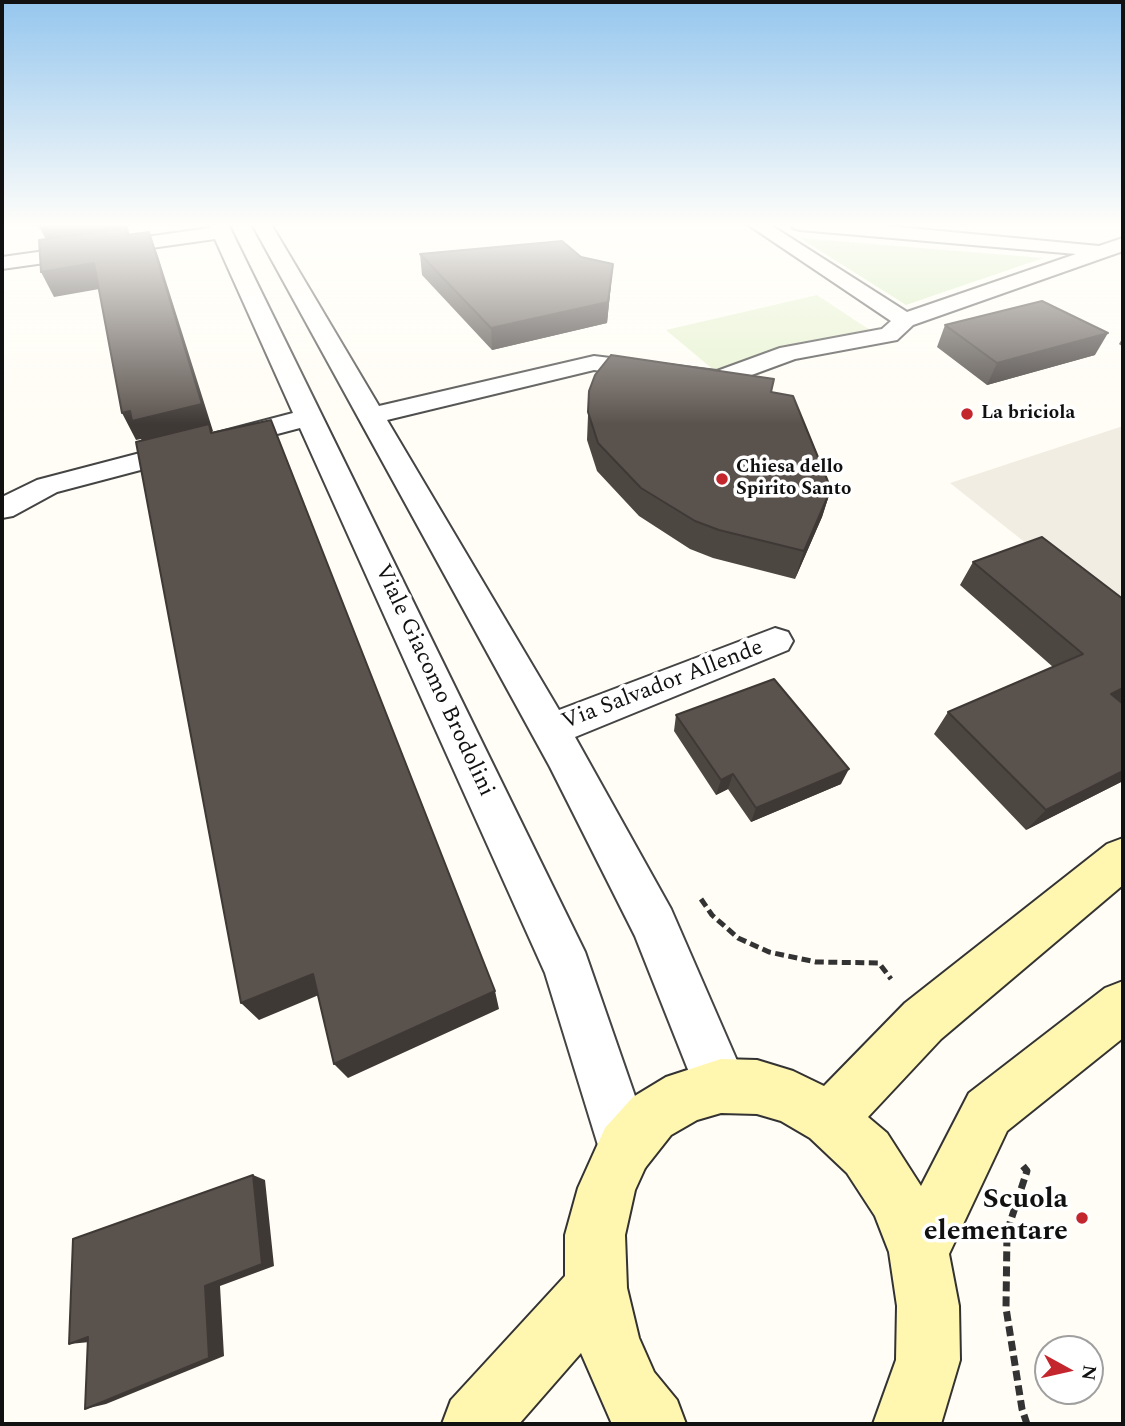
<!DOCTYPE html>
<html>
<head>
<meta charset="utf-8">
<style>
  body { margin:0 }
  #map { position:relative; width:1125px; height:1426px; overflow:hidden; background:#fffdf5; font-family:Spectral,serif }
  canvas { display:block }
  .frame { position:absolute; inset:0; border:4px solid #111; pointer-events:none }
  .north { position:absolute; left:1034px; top:1335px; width:70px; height:70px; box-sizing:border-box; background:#fff; border:2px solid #a0a0a0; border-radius:50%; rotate:98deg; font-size:19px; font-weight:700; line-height:28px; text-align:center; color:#111 }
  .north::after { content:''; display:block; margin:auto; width:24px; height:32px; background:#c4262e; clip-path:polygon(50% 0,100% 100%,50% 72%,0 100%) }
</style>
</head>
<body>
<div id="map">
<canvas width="1125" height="1426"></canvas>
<div class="frame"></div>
<div class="north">N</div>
</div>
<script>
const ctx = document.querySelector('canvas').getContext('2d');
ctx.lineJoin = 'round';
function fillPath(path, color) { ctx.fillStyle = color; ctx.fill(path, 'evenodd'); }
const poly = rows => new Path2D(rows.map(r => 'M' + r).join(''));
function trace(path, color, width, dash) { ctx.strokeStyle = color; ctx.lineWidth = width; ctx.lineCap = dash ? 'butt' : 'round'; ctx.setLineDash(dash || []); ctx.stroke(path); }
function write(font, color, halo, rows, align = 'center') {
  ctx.font = font + ' Spectral,serif'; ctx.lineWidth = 7; ctx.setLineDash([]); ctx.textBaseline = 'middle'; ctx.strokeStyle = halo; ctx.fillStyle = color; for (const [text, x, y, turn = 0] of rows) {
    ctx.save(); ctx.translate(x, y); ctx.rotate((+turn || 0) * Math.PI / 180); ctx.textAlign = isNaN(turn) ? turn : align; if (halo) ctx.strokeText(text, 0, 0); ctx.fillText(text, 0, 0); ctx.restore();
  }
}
fillPath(poly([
  [800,238,1043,258,906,305]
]), '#d5ebbd');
fillPath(poly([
  [817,295,873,332,716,372,666,330]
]), '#e6f2cf');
fillPath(poly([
  [1123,426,1123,620,950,483]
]), '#f1ede2');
const street = poly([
  [209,224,228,224,585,952,653,1148,645,1168,625,1176,605,1168,545,973,300,428,57,492,13,516,2,518,2,497,37,480,293,413,215,239,2,269,2,257,210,228,209,224],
  [252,224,271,224,379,406,594,356,717,371,780,348,882,329,891,321,747,224,769,224,907,312,1076,254,800,230,793,228,791,224,866,224,1099,246,1123,238,1123,251,913,325,897,340,795,359,719,387,594,370,387,420,559,710,775,628,788,632,793,641,788,650,575,737,671,909,748,1086,740,1105,721,1113,702,1105,635,936,550,767,252,224]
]);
const secondary = poly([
  [1123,838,1123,885,941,1039,868,1117,887,1133,921,1186,969,1093,1105,988,1123,981,1123,1038,1007,1131,949,1254,959,1306,960,1360,941,1424,873,1424,896,1360,897,1306,889,1252,875,1216,847,1173,810,1138,781,1121,757,1114,721,1113,697,1120,671,1135,645,1168,635,1190,625,1235,627,1288,639,1338,654,1372,677,1400,686,1424,612,1424,581,1353,519,1424,442,1424,451,1400,565,1276,565,1235,578,1188,605,1128,633,1097,666,1077,721,1059,757,1060,793,1071,824,1086,905,1003,1107,844,1123,838]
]);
trace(street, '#444', 4);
trace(secondary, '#333', 4);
trace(poly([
  [701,899,712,915,738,938,769,952,816,962,879,963,891,979]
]), '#333', 5, [9, 4.5]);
trace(poly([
  [1023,1166,1027,1171,1007,1232,1006,1308,1022,1409,1027,1424]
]), '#333', 7, [10, 5]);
fillPath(street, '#fff');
fillPath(secondary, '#fff6b0');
fillPath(poly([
  [420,254,613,264,607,323,492,350,422,275],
  [945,325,1095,355,987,385,937,347],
  [1123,337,1123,347,1119,344],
  [589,391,771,392,831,489,822,517,795,579,713,558,690,549,639,516,597,471,587,440],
  [973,562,1123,599,1123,701,1121,702,1123,704,1123,781,1026,830,934,734,948,712,1053,667,960,585],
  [676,715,841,784,751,822,728,789,716,795,674,731]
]), '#4d4742');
fillPath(poly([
  [69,224,127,224,130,236,50,248,40,228],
  [149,232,158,256,213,431,212,432,220,452,146,449,141,439,136,440,122,413,130,411],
  [94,263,105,288,54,297,41,272],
  [613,264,607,323,492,350,491,328],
  [1108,333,1095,355,987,385,997,363],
  [831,489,822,517,795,579,804,551],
  [1123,688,1123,701,1092,716,1111,694],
  [849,769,841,784,751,822,756,808],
  [1123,771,1123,781,1026,830,1046,810],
  [733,774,728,789,716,795,721,780],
  [313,974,326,992,259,1020,241,1003],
  [495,991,499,1009,348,1078,334,1064],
  [253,1175,265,1180,274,1266,220,1286,224,1356,106,1404,85,1409,205,1286],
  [88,1337,90,1342,69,1344]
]), '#3f3936');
const building = poly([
  [40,224,69,224,40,228,40,224],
  [124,229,126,235,149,232,202,404,132,421,130,411,122,413,94,263,41,272,39,240,124,229],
  [562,241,581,257,613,264,608,302,491,328,420,254,562,241],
  [1042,301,1108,333,997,363,945,325,1042,301],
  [611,355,774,379,771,392,793,396,831,489,804,551,719,530,695,521,641,488,598,443,588,412,589,391,595,375,611,355],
  [271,420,495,991,334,1064,313,974,241,1003,136,442,209,424,211,433,271,420],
  [1042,537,1123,599,1123,688,1111,694,1123,704,1123,771,1046,810,948,712,1083,654,973,562,1042,537],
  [774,679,849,769,756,808,733,774,721,780,676,715,774,679],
  [253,1175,262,1264,205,1286,209,1358,85,1409,88,1337,69,1344,73,1239,253,1175]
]);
fillPath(building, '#5a524d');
trace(building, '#3f3936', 2);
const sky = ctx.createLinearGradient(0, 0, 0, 424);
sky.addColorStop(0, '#95c6ee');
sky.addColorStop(0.53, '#fffefa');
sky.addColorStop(1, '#fffefa00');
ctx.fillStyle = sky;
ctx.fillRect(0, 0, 1125, 424);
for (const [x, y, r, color] of [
  [967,414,7,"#c4262e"],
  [722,479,7,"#c4262e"],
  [1082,1218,7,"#c4262e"]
]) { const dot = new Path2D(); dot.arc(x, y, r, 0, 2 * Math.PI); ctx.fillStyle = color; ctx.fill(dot); trace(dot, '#fff', 2.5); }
write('bold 19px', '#111', '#fff', [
  ["La briciola",981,414],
  ["Chiesa dello",736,468],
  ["Spirito Santo",736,490]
], 'left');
write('23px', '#111', '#fff', [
  ["Viale Giacomo Brodolini",433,681,65],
  ["Via Salvador Allende",663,686,-21]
]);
write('bold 28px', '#111', '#fff', [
  ["Scuola",1068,1202],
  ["elementare",1068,1234]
], 'right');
</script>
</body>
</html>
